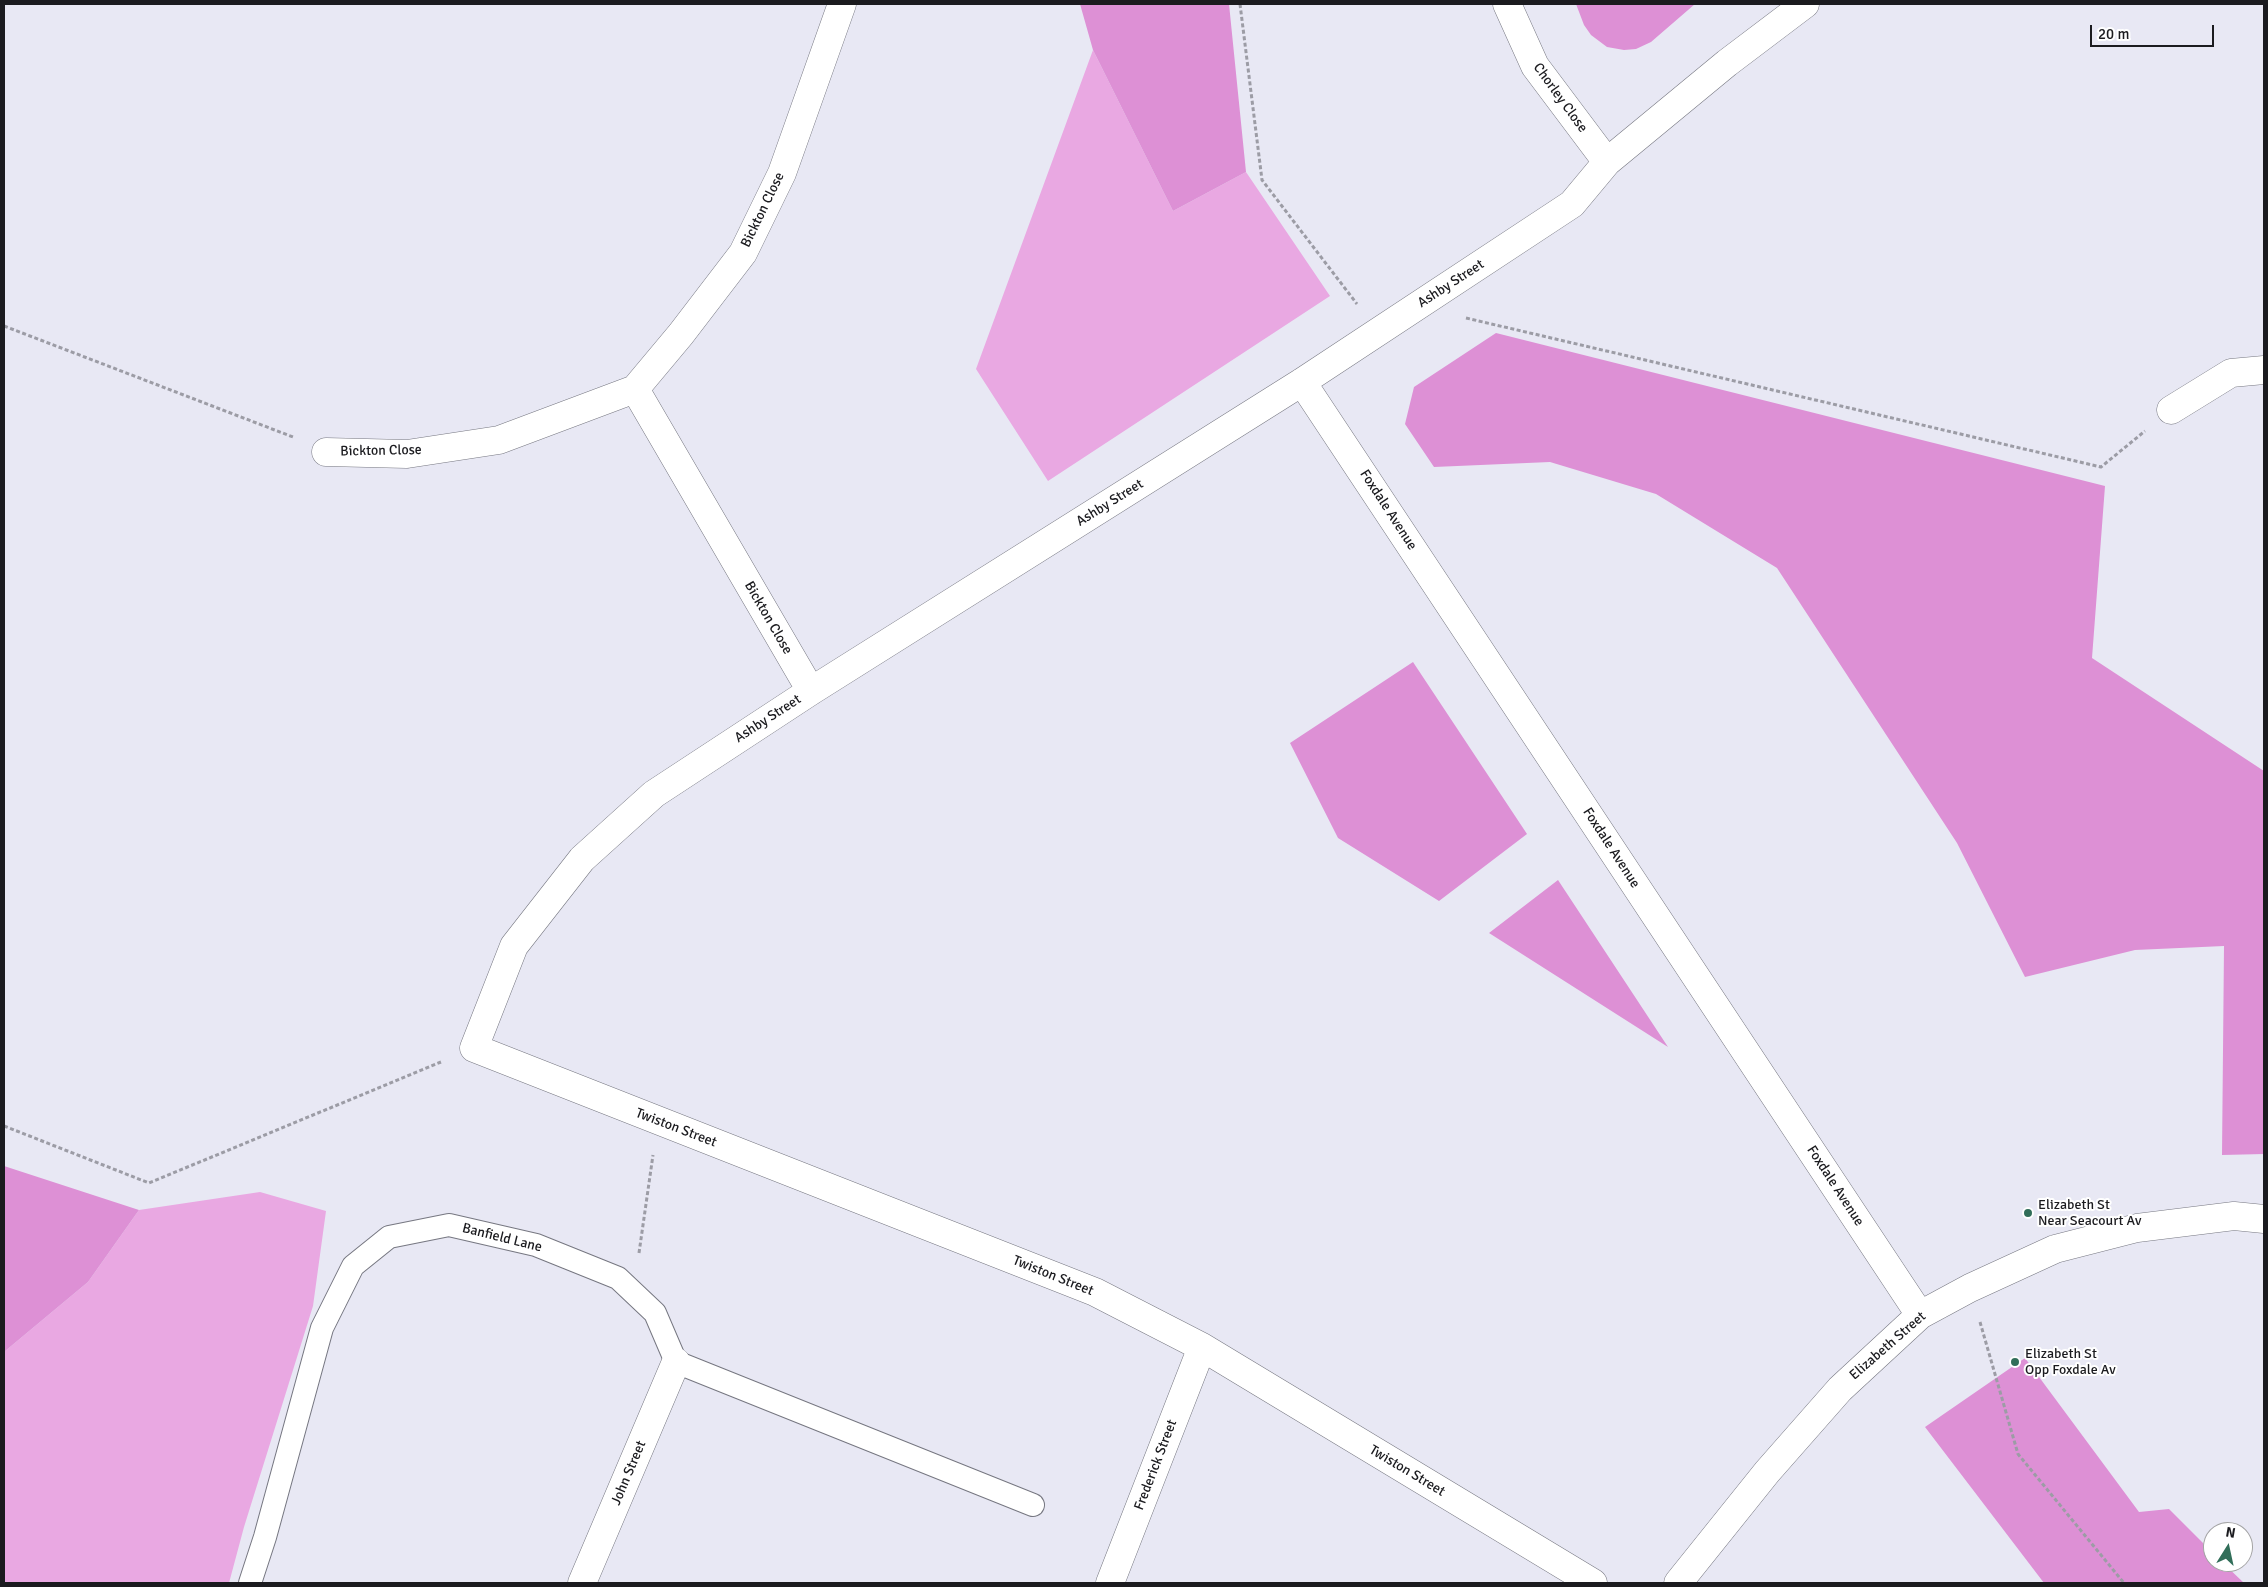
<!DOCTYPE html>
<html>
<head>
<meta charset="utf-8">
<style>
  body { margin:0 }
  #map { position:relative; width:2268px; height:1587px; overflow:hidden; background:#e8e8f4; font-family:Signika,sans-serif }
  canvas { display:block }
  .frame { position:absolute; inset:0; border:5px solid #1b1b1f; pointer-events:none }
  .north { position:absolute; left:2203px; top:1522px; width:50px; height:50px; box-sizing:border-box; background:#fff; border:1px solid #a4a4a5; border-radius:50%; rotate:10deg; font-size:14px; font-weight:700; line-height:20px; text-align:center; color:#1b1b1f }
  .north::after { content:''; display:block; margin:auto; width:18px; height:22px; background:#316e59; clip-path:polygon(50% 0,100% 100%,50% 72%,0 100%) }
  .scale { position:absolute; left:2090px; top:25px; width:124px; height:22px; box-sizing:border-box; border:2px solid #1b1b1f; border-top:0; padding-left:6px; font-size:15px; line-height:18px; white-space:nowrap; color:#1b1b1f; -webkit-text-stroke:4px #fff; paint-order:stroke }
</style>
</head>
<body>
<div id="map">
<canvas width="2268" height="1587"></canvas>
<div class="frame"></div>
<div class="north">N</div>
<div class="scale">20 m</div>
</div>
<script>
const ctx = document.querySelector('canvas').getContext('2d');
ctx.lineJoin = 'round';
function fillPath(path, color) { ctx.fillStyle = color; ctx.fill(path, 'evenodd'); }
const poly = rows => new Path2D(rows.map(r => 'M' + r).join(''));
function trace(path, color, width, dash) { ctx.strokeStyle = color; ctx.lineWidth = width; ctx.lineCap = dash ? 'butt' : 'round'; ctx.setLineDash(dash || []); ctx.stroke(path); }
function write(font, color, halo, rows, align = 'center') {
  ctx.font = font + ' Signika,sans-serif'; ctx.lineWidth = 4; ctx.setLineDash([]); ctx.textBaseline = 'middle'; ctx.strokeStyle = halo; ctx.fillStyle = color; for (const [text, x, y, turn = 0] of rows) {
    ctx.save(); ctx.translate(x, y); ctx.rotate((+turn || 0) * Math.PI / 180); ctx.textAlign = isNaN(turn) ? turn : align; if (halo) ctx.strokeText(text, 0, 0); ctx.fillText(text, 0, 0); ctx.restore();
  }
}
fillPath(poly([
  [1093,50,1173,211,1246,172,1330,296,1048,481,976,369],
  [260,1192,326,1211,313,1306,244,1527,229,1583,4,1583,4,1352,88,1282,139,1210]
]), '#e9a8e2');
fillPath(poly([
  [1080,4,1229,4,1246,172,1173,211,1093,50],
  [1576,4,1695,4,1651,42,1636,49,1624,50,1607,47,1591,35,1584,25],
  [1496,333,2105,486,2092,658,2264,771,2264,1154,2222,1155,2224,946,2135,950,2025,977,1957,843,1777,568,1656,494,1550,462,1434,467,1405,424,1414,387],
  [1413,662,1527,834,1439,901,1338,838,1290,743],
  [1558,880,1668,1047,1489,933],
  [4,1166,139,1210,88,1282,4,1352],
  [2025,1358,2139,1512,2169,1509,2213,1553,2213,1562,2222,1562,2244,1583,2044,1583,1925,1427]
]), '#dd90d5');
const lane = poly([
  [250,1583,265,1537,322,1328,353,1266,389,1237,449,1225,536,1245,618,1278,655,1313,676,1362,1033,1505]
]);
const street = poly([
  [1507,4,1535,66,1607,162],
  [1302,382,1920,1315],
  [635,389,811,691],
  [2171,410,2231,373,2264,370],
  [326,452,407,454,499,440,635,389,681,334,743,253,782,173,842,4],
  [582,1583,676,1362],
  [1110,1583,1202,1347],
  [1593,1583,1202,1347,1095,1292,474,1048,514,946,582,859,654,794,811,691,1302,382,1572,204,1607,162,1727,63,1805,4],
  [1678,1583,1767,1472,1840,1389,1920,1315,1970,1288,2055,1249,2137,1228,2234,1216,2264,1219]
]);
trace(lane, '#767781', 24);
trace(street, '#767781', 29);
trace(poly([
  [1240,4,1262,180,1357,304],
  [1466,318,2101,467,2145,431],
  [4,326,293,437],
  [4,1126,149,1183,441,1062],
  [639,1253,653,1155],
  [1980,1322,2018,1454,2124,1583]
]), '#9c9ca5', 3, [4, 2.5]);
trace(lane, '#fff', 22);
trace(street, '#fff', 28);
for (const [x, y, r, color] of [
  [2028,1213,5,"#316e59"],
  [2015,1362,5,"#316e59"]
]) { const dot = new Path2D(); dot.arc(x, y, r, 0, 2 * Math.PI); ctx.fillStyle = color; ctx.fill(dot); trace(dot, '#fff', 2); }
write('14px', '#1b1b1f', '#fff', [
  ["Chorley Close",1560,98,54],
  ["Bickton Close",763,210,-64],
  ["Ashby Street",1451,284,-33],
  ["Bickton Close",381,451,-1],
  ["Ashby Street",1110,503,-32],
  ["Foxdale Avenue",1388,510,57],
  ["Bickton Close",768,618,60],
  ["Ashby Street",768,719,-33],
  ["Foxdale Avenue",1611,848,57],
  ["Twiston Street",676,1128,21],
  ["Foxdale Avenue",1835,1186,57],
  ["Banfield Lane",502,1238,14],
  ["Twiston Street",1053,1276,22],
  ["Elizabeth Street",1888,1346,-41],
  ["Frederick Street",1156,1465,-69],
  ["Twiston Street",1407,1471,31],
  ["John Street",629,1473,-67]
]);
write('14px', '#1b1b1f', '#fff', [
  ["Elizabeth St",2038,1205],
  ["Near Seacourt Av",2038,1221],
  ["Elizabeth St",2025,1354],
  ["Opp Foxdale Av",2025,1370]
], 'left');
</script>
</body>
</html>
